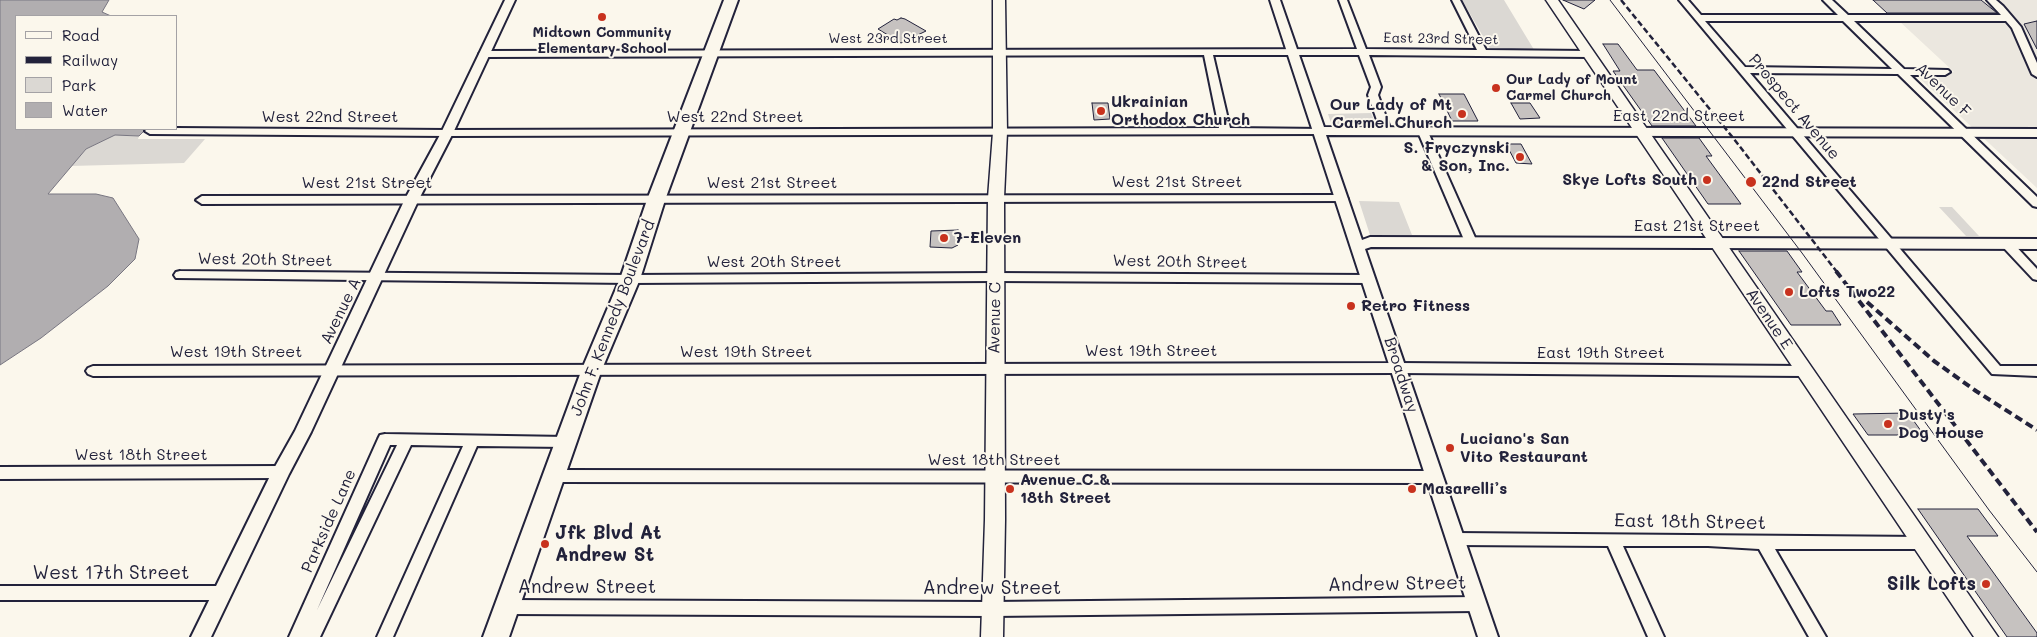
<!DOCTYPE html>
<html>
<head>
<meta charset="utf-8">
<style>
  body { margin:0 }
  #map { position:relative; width:2037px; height:637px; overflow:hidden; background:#fbf7ec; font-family:Mali,sans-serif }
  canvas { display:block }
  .legend { position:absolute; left:15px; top:15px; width:162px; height:115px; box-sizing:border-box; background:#fbf7ec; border:1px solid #a4a2a5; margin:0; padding:6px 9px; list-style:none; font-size:15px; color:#22223b }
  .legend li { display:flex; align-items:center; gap:10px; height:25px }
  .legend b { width:25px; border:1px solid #a4a2a5 }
</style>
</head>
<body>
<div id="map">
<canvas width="2037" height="637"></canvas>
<ul class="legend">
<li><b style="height:6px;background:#fbf7ec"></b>Road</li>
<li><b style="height:6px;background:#22223b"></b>Railway</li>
<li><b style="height:14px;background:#dbd8d3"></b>Park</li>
<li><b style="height:14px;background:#b1aeb0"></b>Water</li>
</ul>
</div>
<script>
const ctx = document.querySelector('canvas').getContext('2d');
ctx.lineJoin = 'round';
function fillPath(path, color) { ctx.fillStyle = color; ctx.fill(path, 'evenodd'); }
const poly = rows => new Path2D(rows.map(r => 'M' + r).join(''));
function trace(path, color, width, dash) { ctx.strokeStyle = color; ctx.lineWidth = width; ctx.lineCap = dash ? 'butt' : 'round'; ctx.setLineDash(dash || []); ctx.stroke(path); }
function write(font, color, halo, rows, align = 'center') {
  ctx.font = font + ' Mali,sans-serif'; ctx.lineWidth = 4; ctx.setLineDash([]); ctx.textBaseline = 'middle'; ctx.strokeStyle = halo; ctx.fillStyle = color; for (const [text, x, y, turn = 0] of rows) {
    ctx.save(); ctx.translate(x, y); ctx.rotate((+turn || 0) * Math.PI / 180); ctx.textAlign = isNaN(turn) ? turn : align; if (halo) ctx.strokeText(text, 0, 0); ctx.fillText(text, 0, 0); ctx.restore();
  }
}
fillPath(poly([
  [1982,0,2037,0,2037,188,1915,74,1954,72,1898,20,2000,19]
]), '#ebe7df');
fillPath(poly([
  [1462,0,1504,0,1536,53,1492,52],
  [1371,113,1376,125,1332,126,1328,114],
  [115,135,139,136,138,139,205,139,184,163,70,166,86,149],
  [1359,201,1399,202,1412,235,1370,235],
  [1939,207,1952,207,1979,236,1966,236]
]), '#dbd8d3');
const water = poly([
  [0,0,109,0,102,12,111,16,16,16,16,129,146,129,139,136,115,135,86,149,48,194,96,194,113,198,139,239,135,259,108,286,41,338,0,365,0,0]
]);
fillPath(water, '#b1aeb0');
trace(water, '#787681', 1);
const building = poly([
  [1563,0,1595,0,1584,9,1563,0],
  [1873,0,1981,0,1997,13,1887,13,1873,0],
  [901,18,905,19,926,31,901,43,878,29,894,19,897,20,901,18],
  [2037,21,2037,49,2024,24,2037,21],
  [1603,44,1618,44,1637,70,1654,70,1696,126,1652,126,1613,71,1620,71,1603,44],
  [1439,94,1464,94,1478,121,1452,121,1439,94],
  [1092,103,1108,103,1110,119,1094,120,1092,103],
  [1511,103,1530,103,1540,118,1520,119,1511,103],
  [1662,138,1699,138,1712,156,1706,156,1741,204,1708,204,1662,138],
  [1506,144,1521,144,1532,164,1516,163,1506,144],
  [958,230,958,245,952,248,930,247,931,231,958,230],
  [1739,251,1787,251,1802,272,1797,272,1826,311,1832,311,1841,325,1791,325,1739,251],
  [1908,413,1924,435,1868,435,1853,414,1908,413],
  [1918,509,1978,509,1998,536,1967,536,2037,633,2037,637,2007,637,1918,509]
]);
fillPath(building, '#c6c2c0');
trace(building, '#22223b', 1);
const minor = poly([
  [1339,0,1347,0,1366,49,1477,50,1452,0,1460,0,1486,50,1588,51,1593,54,1588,57,1369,55,1381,87,1378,95,1391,131,1386,134,1381,131,1368,95,1371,87,1359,55,1213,55,1230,128,1324,129,1325,131,1324,133,1320,134,447,136,150,134,145,131,147,129,176,128,447,130,1219,128,1204,55,484,57,479,54,484,51,1357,49,1339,0],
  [1679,0,1688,0,1701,15,1838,15,1823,0,1832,0,1848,15,2001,15,1987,0,1996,0,2003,6,2021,27,2037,63,2037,77,2032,74,2012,28,2006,21,1854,21,1904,69,1948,70,1950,72,1945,75,1910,75,2037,197,2037,207,2033,206,1898,74,1750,73,2000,366,2037,366,2037,376,1992,374,1679,0],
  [1705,21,1843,21,1892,69,1745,67,1705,21],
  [1423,129,1428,132,1477,242,1475,245,1467,245,1465,242,1418,132,1423,129],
  [1342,195,1348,199,1346,201,202,204,196,200,202,196,1342,195],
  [2007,240,2011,241,2037,269,2037,280,2033,279,2003,247,2001,244,2003,241,2007,240],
  [180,271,630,275,995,273,1369,275,1375,279,1369,283,995,281,630,283,176,278,174,275,176,272,180,271],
  [1399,363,1803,366,1808,368,1810,371,1808,374,1803,376,1399,373,93,376,88,374,86,371,88,368,93,366,1399,363],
  [385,434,567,437,572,438,574,442,572,446,567,447,477,446,393,637,377,637,463,446,411,445,320,637,289,637,378,439,380,435,385,434],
  [390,445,397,445,317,610,390,445],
  [281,466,286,468,288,472,286,476,281,478,0,479,0,467,281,466],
  [554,470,1434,471,1439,473,1441,477,1439,481,1434,483,554,482,549,480,547,476,549,472,554,470],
  [1456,533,1923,537,1928,538,1931,543,1928,548,1923,549,1775,549,1826,637,1809,637,1759,549,1708,546,1623,546,1664,637,1648,637,1608,546,1456,545,1451,543,1449,539,1451,535,1456,533],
  [0,586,223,586,229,588,231,593,229,598,223,600,0,600,0,586],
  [1477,597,1483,599,1485,604,1483,609,1477,611,992,616,507,614,501,612,499,607,501,602,507,600,992,602,1477,597]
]);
const tertiary = poly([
  [505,0,515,0,453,133,419,199,311,432,289,474,211,637,191,637,272,472,295,431,405,199,441,133,505,0],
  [1270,0,1280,0,1324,127,2037,129,2037,137,1326,135,1362,240,1370,237,2037,239,2037,249,1371,247,1365,249,1498,637,1478,637,1270,0]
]);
const secondary = poly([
  [993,0,1005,0,1007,132,1004,198,1005,520,1003,637,981,637,985,520,988,198,993,132,993,0],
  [1546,0,1558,0,1998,637,1974,637,1546,0]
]);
const primary = poly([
  [724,0,738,0,665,200,640,279,602,369,509,637,483,637,582,369,620,279,647,200,724,0]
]);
trace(minor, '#22223b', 4);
trace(tertiary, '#22223b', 4);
trace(secondary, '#22223b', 3);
trace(primary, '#22223b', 4);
fillPath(minor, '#fbf7ec');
fillPath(tertiary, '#fbf7ec');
fillPath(secondary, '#fbf7ec');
fillPath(primary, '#fbf7ec');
trace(poly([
  [1610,0,1802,253,1989,510,2037,572]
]), '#22223b', 1);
trace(poly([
  [1621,0,1734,139,1837,272]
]), '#22223b', 2.5, [6, 3]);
trace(poly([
  [1836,271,2037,532],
  [1867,302,1934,361,1976,391,2037,430]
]), '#22223b', 4, [8, 4.5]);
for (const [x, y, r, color] of [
  [602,17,5,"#c8321e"],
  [1496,88,5,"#c8321e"],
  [1101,111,5,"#c8321e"],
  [1462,114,5,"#c8321e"],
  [1520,157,5,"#c8321e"],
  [1707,180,5,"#c8321e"],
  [1751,182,6,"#c8321e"],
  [944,238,5,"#c8321e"],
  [1789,292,5,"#c8321e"],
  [1351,306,5,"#c8321e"],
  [1888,424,5,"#c8321e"],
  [1450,448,5,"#c8321e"],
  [1010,489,5,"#c8321e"],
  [1412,489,5,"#c8321e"],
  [545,544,5,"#c8321e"],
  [1986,584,5,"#c8321e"]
]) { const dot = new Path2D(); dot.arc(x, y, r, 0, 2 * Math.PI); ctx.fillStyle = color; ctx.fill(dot); trace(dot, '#fbf7ec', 2); }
write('bold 14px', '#22223b', '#fbf7ec', [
  ["Midtown Community",602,33],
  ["Elementary School",602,49],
  ["Our Lady of Mount",1506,80,"left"],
  ["Carmel Church",1506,96,"left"]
]);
write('14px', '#22223b', '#fbf7ec', [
  ["West 23rd Street",888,39],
  ["East 23rd Street",1441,39,1]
]);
write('16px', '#22223b', '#fbf7ec', [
  ["Avenue F",1943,90,44],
  ["Prospect Avenue",1794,107,50],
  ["East 22nd Street",1679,116],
  ["West 22nd Street",330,117],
  ["West 22nd Street",735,117],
  ["West 21st Street",1177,182],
  ["West 21st Street",367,183],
  ["West 21st Street",772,183],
  ["East 21st Street",1697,226],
  ["West 20th Street",265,260,1],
  ["West 20th Street",774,262],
  ["West 20th Street",1180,262,1],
  ["Avenue A",341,311,-64],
  ["John F. Kennedy Boulevard",613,318,-69],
  ["Avenue C",995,318,-89],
  ["Avenue E",1769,319,56],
  ["West 19th Street",1151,351],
  ["West 19th Street",236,352],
  ["West 19th Street",746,352],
  ["East 19th Street",1601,353],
  ["Broadway",1401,375,72],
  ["West 18th Street",141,455],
  ["West 18th Street",994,460],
  ["Parkside Lane",329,521,-66]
]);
write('bold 16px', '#22223b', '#fbf7ec', [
  ["Ukrainian",1111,102],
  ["Orthodox Church",1111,120],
  ["Our Lady of Mt",1452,105,"right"],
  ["Carmel Church",1452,123,"right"],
  ["S. Fryczynski",1510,148,"right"],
  ["& Son, Inc.",1510,166,"right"],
  ["Skye Lofts South",1697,180,"right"],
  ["22nd Street",1762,182],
  ["7-Eleven",954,238],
  ["Lofts Two22",1799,292],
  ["Retro Fitness",1361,306],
  ["Dusty's",1898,415],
  ["Dog House",1898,433],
  ["Luciano's San",1460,439],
  ["Vito Restaurant",1460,457],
  ["Avenue C &",1020,480],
  ["18th Street",1020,498],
  ["Masarelli’s",1422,489]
], 'left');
write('19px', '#22223b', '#fbf7ec', [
  ["East 18th Street",1690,522,1],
  ["West 17th Street",111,573],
  ["Andrew Street",1397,584,-1],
  ["Andrew Street",587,587],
  ["Andrew Street",992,588]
]);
write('bold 19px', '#22223b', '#fbf7ec', [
  ["Jfk Blvd At",555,533],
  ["Andrew St",555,555],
  ["Silk Lofts",1976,584,"right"]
], 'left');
</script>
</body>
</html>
